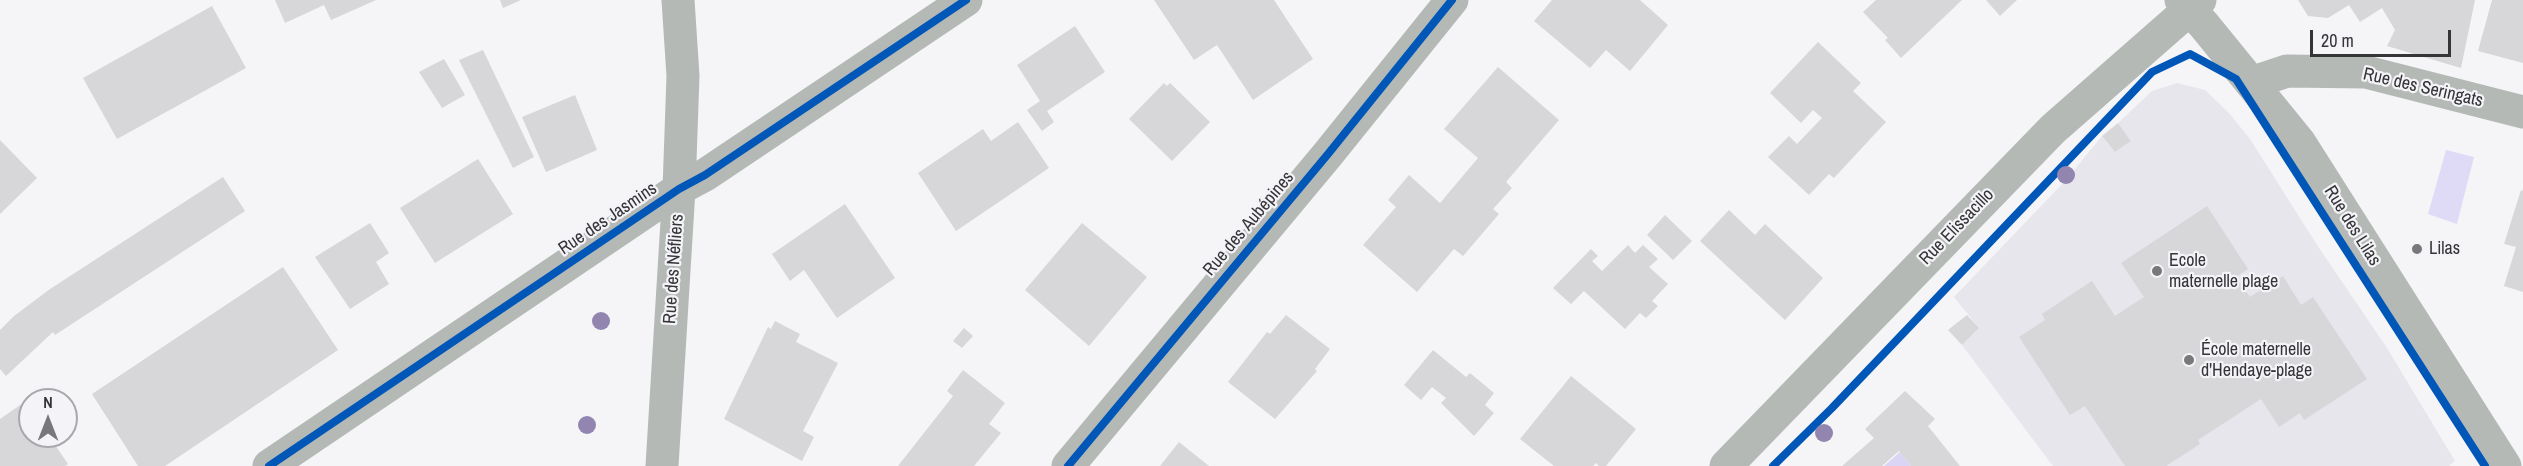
<!DOCTYPE html>
<html>
<head>
<meta charset="utf-8">
<style>
  body { margin:0 }
  #map { position:relative; width:2523px; height:466px; overflow:hidden; background:#f5f4f7; font-family:"Archivo Narrow",sans-serif }
  canvas { display:block }
  .north { position:absolute; left:18px; top:388px; width:60px; height:60px; box-sizing:border-box; background:#f4f3f8; border:2px solid #a8a7ab; border-radius:50%; rotate:0deg; font-size:16px; font-weight:700; line-height:24px; text-align:center; color:#353537 }
  .north::after { content:''; display:block; margin:auto; width:21px; height:27px; background:#78787a; clip-path:polygon(50% 0,100% 100%,50% 72%,0 100%) }
  .scale { position:absolute; left:2310px; top:30px; width:141px; height:27px; box-sizing:border-box; border:3px solid #353537; border-top:0; padding-left:8px; font-size:18px; line-height:21px; white-space:nowrap; color:#353537; -webkit-text-stroke:4px #f4f3f8; paint-order:stroke }
</style>
</head>
<body>
<div id="map">
<canvas width="2523" height="466"></canvas>
<div class="north">N</div>
<div class="scale">20 m</div>
</div>
<script>
const ctx = document.querySelector('canvas').getContext('2d');
ctx.lineJoin = 'round';
function fillPath(path, color) { ctx.fillStyle = color; ctx.fill(path, 'evenodd'); }
const poly = rows => new Path2D(rows.map(r => 'M' + r).join(''));
function trace(path, color, width, dash) { ctx.strokeStyle = color; ctx.lineWidth = width; ctx.lineCap = dash ? 'butt' : 'round'; ctx.setLineDash(dash || []); ctx.stroke(path); }
function write(font, color, halo, rows, align = 'center') {
  ctx.font = font + ' "Archivo Narrow",sans-serif'; ctx.lineWidth = 4.5; ctx.setLineDash([]); ctx.textBaseline = 'middle'; ctx.strokeStyle = halo; ctx.fillStyle = color; for (const [text, x, y, turn = 0] of rows) {
    ctx.save(); ctx.translate(x, y); ctx.rotate((+turn || 0) * Math.PI / 180); ctx.textAlign = isNaN(turn) ? turn : align; if (halo) ctx.strokeText(text, 0, 0); ctx.fillText(text, 0, 0); ctx.restore();
  }
}
fillPath(poly([
  [2177,83,2205,90,2229,113,2250,139,2317,245,2387,348,2455,461,2449,466,2053,466,1962,345,1979,328,1954,297,2066,180,2102,136,2115,152,2131,141,2118,123,2152,91]
]), '#e7e6ed');
fillPath(poly([
  [1900,452,1911,466,1884,466]
]), '#dad4f5');
fillPath(poly([
  [2446,150,2474,157,2457,224,2428,214]
]), '#dfdbf6');
fillPath(poly([
  [275,0,376,0,331,20,324,5,285,23],
  [500,0,521,0,503,8],
  [1154,0,1274,0,1313,59,1253,100,1217,45,1194,60],
  [1552,0,1640,0,1668,25,1630,71,1606,50,1590,68,1534,21],
  [1876,0,1962,0,1901,58,1885,40,1888,38,1863,12],
  [1986,0,2017,0,2000,16],
  [2298,0,2475,0,2461,68,2387,46,2395,30,2382,8,2360,22,2349,5,2328,18,2308,16],
  [2492,0,2523,0,2523,63,2478,51],
  [212,6,246,68,117,139,83,78],
  [1075,26,1105,72,1047,111,1054,122,1042,131,1027,110,1040,101,1017,65],
  [1818,42,1861,83,1853,91,1886,122,1834,178,1829,174,1809,195,1768,157,1789,136,1797,144,1822,118,1813,110,1801,123,1770,93],
  [483,50,534,157,513,168,459,60],
  [444,59,465,95,442,108,419,72],
  [1498,67,1559,120,1506,182,1512,188,1493,209,1499,214,1463,256,1454,249,1417,292,1363,245,1396,207,1388,200,1409,175,1440,203,1478,158,1444,129],
  [1164,83,1167,86,1170,83,1210,122,1172,161,1129,119],
  [575,95,597,150,546,172,522,117],
  [1018,122,1049,168,956,231,918,173,983,129,991,141],
  [2118,123,2131,141,2115,152,2102,136],
  [0,140,37,178,0,214],
  [478,159,513,214,435,263,400,208],
  [223,177,245,211,55,335,53,332,6,376,0,369,0,330,14,316,50,289],
  [2521,190,2523,191,2523,292,2504,286,2516,247,2504,244],
  [845,204,895,278,837,318,804,270,790,281,772,254],
  [2207,206,2248,269,2236,277,2250,297,2283,276,2301,305,2313,297,2367,379,2304,420,2300,413,2279,427,2261,399,2198,440,2200,444,2166,466,2125,466,2085,406,2070,415,2019,337,2045,320,2042,314,2092,281,2115,316,2144,297,2121,263],
  [1729,210,1755,235,1765,224,1823,278,1785,320,1700,241],
  [1665,215,1692,241,1673,260,1647,235],
  [370,223,389,253,376,262,389,284,350,309,315,257],
  [1082,223,1147,277,1089,346,1025,290],
  [1628,245,1635,253,1643,245,1658,259,1649,267,1668,284,1652,301,1658,306,1646,318,1640,313,1625,329,1584,291,1571,304,1553,288,1591,249,1598,256,1592,261,1602,271],
  [283,267,338,350,165,466,138,466,92,394],
  [1286,315,1330,349,1315,369,1317,371,1275,419,1228,382,1267,332,1270,334],
  [1967,315,1979,328,1962,345,1948,330],
  [775,321,800,334,796,342,838,363,803,431,814,437,802,461,724,419,768,327,771,329],
  [964,328,973,336,962,348,953,341],
  [1433,350,1466,377,1470,373,1494,393,1485,405,1494,413,1474,436,1441,403,1446,398,1432,387,1421,400,1404,385],
  [963,370,1005,403,989,424,1001,433,974,466,898,466,953,396,947,391],
  [1571,376,1636,429,1606,466,1599,466,1596,463,1593,466,1554,466,1520,439],
  [1905,391,1935,419,1928,426,1960,466,1911,466,1899,451,1882,466,1842,466,1874,438,1865,429],
  [26,401,30,408,30,436,49,436,68,464,65,466,0,466,0,419],
  [1179,442,1209,466,1160,466]
]), '#d7d6d8');
trace(poly([
  [2181,0,2204,25,2300,143,2505,466],
  [2251,83,2287,71,2366,72,2523,112],
  [269,466,679,189,705,175,966,0],
  [662,466,679,189,683,76,678,0],
  [1068,466,1328,154,1452,0],
  [1726,466,2053,129,2200,0]
]), '#b4b9b6', 33);
trace(poly([
  [269,466,679,189,705,175,966,0],
  [1068,466,1328,154,1452,0],
  [1773,466,1832,408,2152,72,2190,54,2236,79,2485,466]
]), '#0057b8', 8);
ctx.fillStyle = '#9286b0';
for (const [x, y] of [
  [2066,175],
  [601,321],
  [587,425],
  [1824,433]
]) { ctx.beginPath(); ctx.arc(x, y, 9, 0, 2 * Math.PI); ctx.fill(); }
for (const [x, y, r, color] of [
  [2417,249,6,"#78787a"],
  [2157,271,6,"#78787a"],
  [2189,360,6,"#78787a"]
]) { const dot = new Path2D(); dot.arc(x, y, r, 0, 2 * Math.PI); ctx.fillStyle = color; ctx.fill(dot); trace(dot, '#f4f3f8', 2); }
write('18px', '#353537', '#f4f3f8', [
  ["Rue des Seringats",2423,88,13],
  ["Rue des Jasmins",608,219,-34],
  ["Rue des Aubépines",1249,224,-50],
  ["Rue des Lilas",2352,226,58],
  ["Rue Elissacillo",1957,227,-46],
  ["Rue des Néfliers",674,269,-86]
]);
write('18px', '#353537', '#f4f3f8', [
  ["Lilas",2429,249],
  ["Ecole",2169,261],
  ["maternelle plage",2169,282],
  ["École maternelle",2201,350],
  ["d'Hendaye-plage",2201,371]
], 'left');
</script>
</body>
</html>
